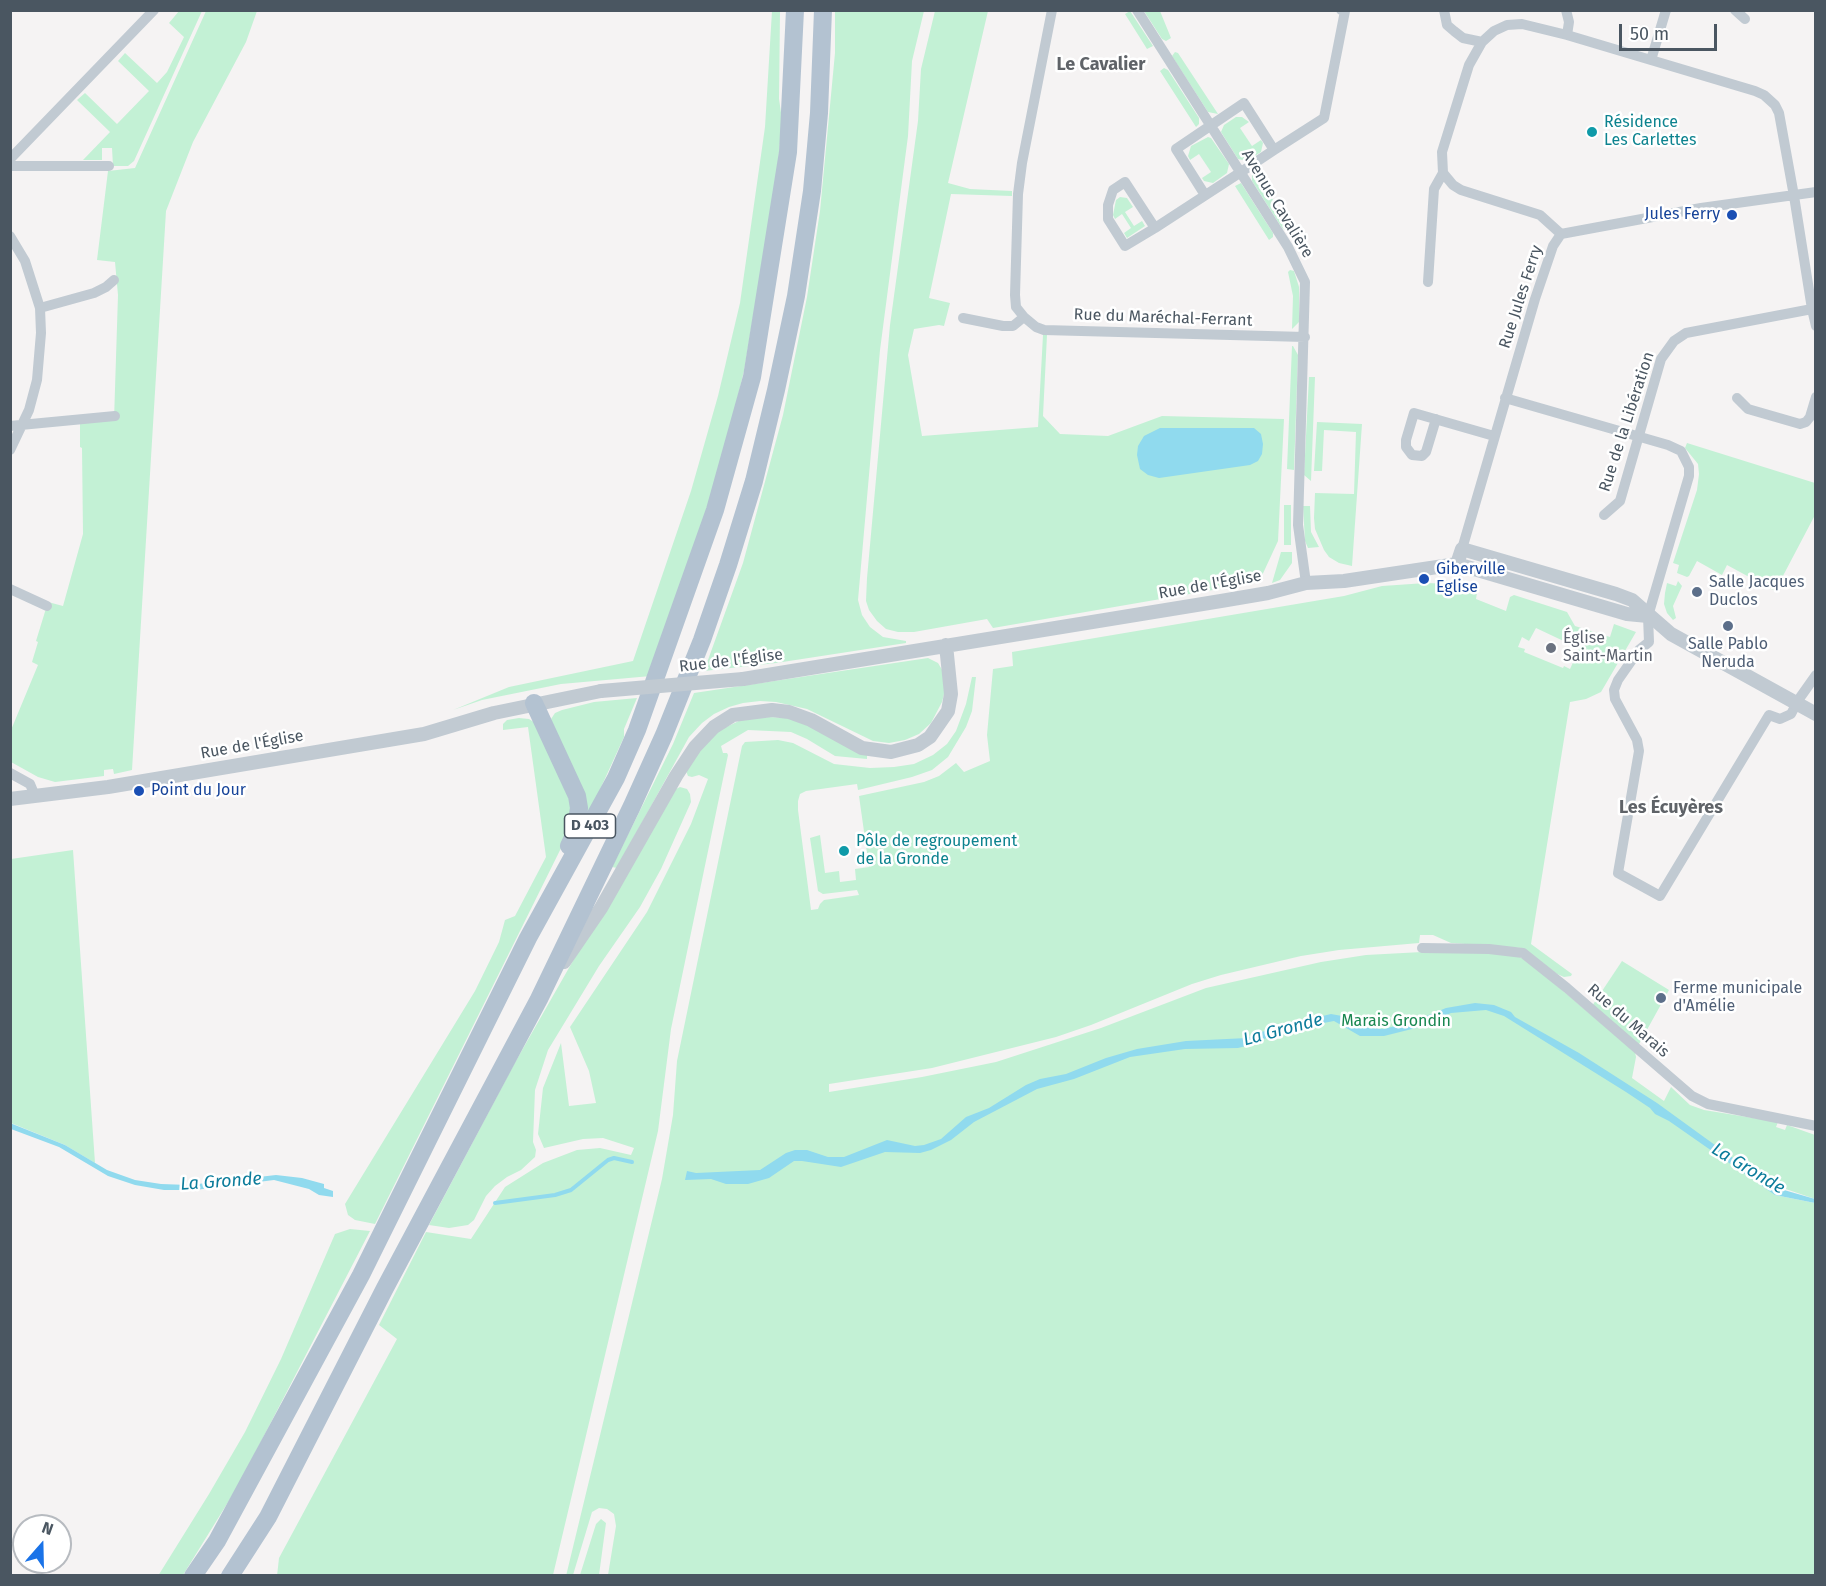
<!DOCTYPE html>
<html>
<head>
<meta charset="utf-8">
<style>
  body { margin:0 }
  #map { position:relative; width:1826px; height:1586px; overflow:hidden; background:#f5f3f3; font-family:"Fira Sans",sans-serif }
  canvas { display:block }
  .frame { position:absolute; inset:0; border:12px solid #4a5661; pointer-events:none }
  .north { position:absolute; left:12px; top:1514px; width:60px; height:60px; box-sizing:border-box; background:#fff; border:2px solid #b7bbc0; border-radius:50%; rotate:20deg; font-size:16px; font-weight:700; line-height:24px; text-align:center; color:#4a5661 }
  .north::after { content:''; display:block; margin:auto; width:21px; height:27px; background:#1a73e8; clip-path:polygon(50% 0,100% 100%,50% 72%,0 100%) }
  .scale { position:absolute; left:1619px; top:24px; width:98px; height:27px; box-sizing:border-box; border:3px solid #4a5661; border-top:0; padding-left:8px; font-size:18px; line-height:21px; white-space:nowrap; color:#4a5661; -webkit-text-stroke:4px #fff; paint-order:stroke }
</style>
</head>
<body>
<div id="map">
<canvas width="1826" height="1586"></canvas>
<div class="frame"></div>
<div class="north">N</div>
<div class="scale">50 m</div>
</div>
<script>
const ctx = document.querySelector('canvas').getContext('2d');
ctx.lineJoin = 'round';
function fillPath(path, color) { ctx.fillStyle = color; ctx.fill(path, 'evenodd'); }
const poly = rows => new Path2D(rows.map(r => 'M' + r).join(''));
function trace(path, color, width, dash) { ctx.strokeStyle = color; ctx.lineWidth = width; ctx.lineCap = dash ? 'butt' : 'round'; ctx.setLineDash(dash || []); ctx.stroke(path); }
function write(font, color, halo, rows, align = 'center') {
  ctx.font = font + ' "Fira Sans",sans-serif'; ctx.lineWidth = 5; ctx.setLineDash([]); ctx.textBaseline = 'middle'; ctx.strokeStyle = halo; ctx.fillStyle = color; for (const [text, x, y, turn = 0] of rows) {
    ctx.save(); ctx.translate(x, y); ctx.rotate((+turn || 0) * Math.PI / 180); ctx.textAlign = isNaN(turn) ? turn : align; if (halo) ctx.strokeText(text, 0, 0); ctx.fillText(text, 0, 0); ctx.restore();
  }
}
fillPath(poly([
  [179,11,202,11,134,161,128,166,113,166,112,148,102,148,102,160,83,160,110,132,77,100,85,93,117,124,149,91,118,61,125,53,157,83,167,72,184,37,169,23],
  [206,11,257,11,246,42,193,142,166,211,132,770,114,774,113,769,104,770,104,776,55,782,38,777,11,762,11,730,38,665,32,662,38,642,36,641,48,602,63,606,83,534,82,448,80,447,80,423,114,420,118,295,115,262,97,260,108,171,135,168],
  [772,11,780,11,779,99,782,119,777,174,744,371,715,489,651,676,561,684,482,700,453,710,509,687,633,661,691,491,718,396,740,303,765,127],
  [835,11,924,11,912,61,908,136,880,350,858,600,862,615,870,627,883,637,906,641,906,643,776,663,704,671,743,563,783,415,807,297,820,211,835,53],
  [935,11,988,11,948,183,970,189,1012,191,1012,196,951,194,929,298,950,303,944,326,939,325,914,329,908,355,922,436,1038,427,1043,335,1047,335,1043,416,1060,434,1108,436,1162,416,1284,419,1278,541,1259,582,993,628,987,619,914,632,898,632,886,629,877,621,869,610,866,601,867,578,890,325,918,121,921,69],
  [1130,11,1153,46,1147,49,1125,14],
  [1144,11,1160,11,1171,38,1166,41,1162,39],
  [1175,52,1178,53,1218,114,1208,112,1172,56],
  [1164,68,1168,70,1199,118,1199,124,1196,127,1160,71],
  [1236,117,1242,117,1249,122,1240,128,1252,146,1261,140,1263,143,1261,152,1247,161,1238,159,1221,132,1224,125],
  [1208,137,1211,138,1229,164,1227,173,1213,183,1204,181,1202,178,1211,172,1199,154,1190,160,1188,156,1191,146],
  [1255,172,1291,228,1285,230,1282,228,1252,181,1252,175],
  [1241,183,1273,233,1273,237,1269,240,1235,186],
  [1120,197,1127,198,1133,207,1125,212,1134,226,1142,221,1145,226,1127,238,1124,233,1131,228,1122,214,1115,219,1113,215,1116,200],
  [1290,270,1294,271,1299,287,1299,322,1292,329,1293,296,1288,272],
  [1292,346,1293,346,1298,355,1294,470,1287,469],
  [1309,377,1315,377,1311,481,1304,475],
  [1317,422,1362,424,1352,566,1339,563,1329,557,1324,550,1315,529,1314,518,1315,493,1354,494,1356,432,1324,430,1322,471,1314,471],
  [1687,443,1815,483,1815,515,1775,591,1727,565,1722,575,1697,561,1689,576,1687,577,1677,573,1679,565,1673,563,1697,490,1699,474,1698,464,1685,448],
  [1284,505,1291,505,1291,545,1284,545],
  [1303,506,1310,506,1311,532,1319,547,1308,548,1305,541],
  [1281,552,1292,552,1292,563,1280,580,1272,583],
  [1678,581,1682,586,1673,606,1676,618,1673,620,1667,613,1664,604,1665,593,1667,583,1676,586],
  [1426,583,1453,584,1478,587,1476,599,1506,611,1510,597,1514,595,1567,612,1575,626,1610,637,1614,624,1636,632,1601,692,1586,699,1570,702,1531,944,1572,974,1571,976,1564,977,1557,974,1521,948,1451,943,1433,935,1420,935,1419,943,1339,950,1301,956,1221,975,1192,984,1091,1025,1056,1037,932,1068,829,1084,829,1092,922,1077,996,1062,1101,1028,1206,988,1321,962,1366,955,1422,952,1467,951,1516,955,1528,961,1635,1052,1636,1057,1632,1078,1664,1101,1671,1087,1690,1105,1704,1110,1778,1122,1776,1127,1785,1130,1787,1125,1815,1135,1815,1199,1777,1186,1775,1195,1815,1203,1815,1575,608,1575,616,1526,614,1514,607,1509,599,1508,592,1512,573,1575,566,1576,662,1179,673,1115,677,1061,742,746,745,742,778,740,793,743,834,764,870,768,894,767,914,764,933,755,947,744,956,731,966,704,972,677,976,677,972,711,966,727,948,757,932,770,912,777,858,790,857,784,806,791,800,794,798,801,798,810,811,910,818,909,820,904,824,900,859,895,857,890,823,894,818,891,810,838,820,835,825,873,839,871,840,882,856,880,855,869,869,867,859,796,924,782,939,776,956,763,964,772,990,761,987,735,993,669,1013,666,1012,652,1344,596,1382,586],
  [1536,628,1572,645,1573,642,1581,645,1570,669,1564,666,1563,668,1524,652,1525,649,1518,647,1522,637,1529,641],
  [928,658,938,663,944,673,945,690,942,702,931,723,919,734,905,740,889,743,873,741,807,709,776,702,760,701,743,703,729,707,714,714,702,723,689,737,617,868,612,867,673,744,694,693],
  [637,698,624,729,624,737,586,820,551,719,555,713,562,710,594,702],
  [769,717,787,718,807,725,867,755,867,759,835,756,807,739,791,732,748,730,721,746,723,753,727,753,728,755,671,1029,658,1131,553,1575,277,1576,279,1558,397,1339,379,1325,426,1232,471,1239,505,1187,543,1163,577,1150,600,1148,631,1155,634,1148,603,1138,583,1139,544,1148,538,1134,543,1088,561,1043,569,1106,596,1103,589,1071,570,1027,647,912,691,824,708,779,699,775,692,777,688,776,686,771,707,739,724,728,741,720],
  [519,718,529,719,537,724,572,806,568,834,375,1224,355,1220,348,1215,345,1204,475,991,499,942,505,920,515,916,546,857,528,727,503,730,503,724,507,720],
  [680,787,687,789,690,794,691,802,661,869,640,907,599,966,548,1050,535,1090,533,1142,536,1150,535,1157,521,1170,507,1177,495,1186,486,1196,474,1220,468,1225,449,1228,429,1225,513,1066,586,938,676,789],
  [73,850,95,1163,65,1145,11,1123,11,859],
  [1622,961,1669,990,1638,1046,1592,1006],
  [350,1229,370,1231,238,1486,183,1575,158,1576,209,1494,245,1432,281,1359,335,1234],
  [601,1519,606,1523,599,1575,580,1575,596,1524]
]), '#c3f1d5');
fillPath(poly([
  [1160,428,1254,428,1261,434,1263,444,1262,454,1258,461,1250,465,1159,478,1148,475,1140,469,1137,455,1138,446,1144,436],
  [1475,1003,1494,1005,1511,1012,1515,1017,1579,1053,1657,1103,1748,1169,1784,1190,1815,1199,1815,1203,1775,1195,1669,1121,1655,1114,1650,1108,1626,1092,1504,1016,1486,1010,1451,1013,1416,1028,1384,1036,1360,1036,1334,1021,1281,1031,1254,1044,1238,1048,1185,1049,1130,1057,1074,1079,1037,1089,974,1122,951,1140,931,1150,920,1153,885,1152,841,1167,802,1161,794,1161,769,1178,748,1184,726,1184,711,1179,685,1180,687,1171,696,1173,760,1170,786,1153,795,1150,807,1150,828,1157,844,1157,887,1140,915,1146,924,1145,941,1139,966,1117,989,1108,1026,1085,1040,1079,1066,1074,1106,1058,1137,1049,1186,1041,1247,1038,1272,1028,1331,1014,1342,1016,1358,1027,1384,1029,1414,1021,1446,1008],
  [10,1123,65,1145,107,1170,135,1180,161,1184,189,1185,276,1175,302,1178,324,1184,324,1188,333,1191,333,1197,319,1195,309,1189,274,1180,195,1190,164,1190,135,1185,108,1176,59,1147,11,1129]
]), '#90daee');
trace(poly([
  [495,1203,555,1195,571,1190,608,1160,614,1158,632,1162]
]), '#90daee', 4);
trace(poly([
  [1052,10,1022,163,1018,194,1015,295,1016,307,1024,317,1036,327,1044,330,1305,337],
  [1137,10,1288,247,1305,282,1298,525,1306,583],
  [1444,10,1447,25,1454,31,1463,38,1482,42],
  [1566,10,1569,22,1567,35],
  [1735,10,1745,19],
  [1651,60,1666,10],
  [10,159,154,10],
  [10,166,109,166],
  [1205,195,1176,149,1244,103,1274,150],
  [1155,228,1125,182,1113,190,1108,205,1108,219,1125,246,1155,228,1241,172,1274,150,1324,118,1345,11,1341,10],
  [1561,234,1540,215,1461,190,1453,185,1443,173,1442,152,1469,65,1482,42,1494,31,1507,25,1522,24,1567,35,1755,91,1764,95,1775,105,1779,113,1794,196,1812,309,1686,333,1674,341,1661,359,1620,501,1604,515],
  [10,236,25,261,40,308,41,333,37,380,29,410,10,450],
  [1428,282,1434,189,1443,173],
  [40,308,94,293,106,287,114,280],
  [1812,309,1816,326],
  [963,318,1003,326,1013,326,1024,317],
  [1505,398,1668,445,1681,451,1689,467,1689,476,1648,616,1649,642,1639,650,1618,680,1614,690,1615,699,1637,740,1639,751,1618,873,1660,896,1769,715,1780,719,1791,714,1799,699,1816,675],
  [1737,398,1748,409,1800,424,1806,422,1810,417,1816,397],
  [1436,419,1426,452,1422,456,1412,455,1406,447,1406,440,1414,413,1494,436],
  [10,426,115,416],
  [1462,549,1535,299,1553,246,1561,234,1701,208,1816,192],
  [10,589,47,606],
  [10,773,30,784,35,796],
  [1422,948,1489,949,1523,953,1567,988,1692,1096,1708,1104,1816,1126]
]), '#c1cad2', 10);
trace(poly([
  [1457,564,1462,549,1616,594,1632,600,1671,634,1816,714],
  [743,679,1221,601,1268,593,1306,583,1344,581,1457,564,1627,614,1648,616],
  [10,799,108,787,424,734,494,713,601,691],
  [564,962,601,908,676,776,695,747,714,727,733,715,772,710,789,712,811,720,862,748,891,752,918,745,930,737,948,711,951,694,946,645]
]), '#c1cad2', 14);
trace(poly([
  [534,703,577,796,579,808,575,833,569,846],
  [193,1576,217,1541,361,1275,528,938,616,778,637,730,715,510,752,377,788,152,795,10],
  [230,1576,268,1517,385,1288,539,999,632,806,664,735,702,640,728,565,754,481,776,390,796,296,812,191,819,113,823,10]
]), '#b3c2d1', 18);
trace(poly([
  [601,691,743,679]
]), '#c1cad2', 14);
for (const [x, y, r, color] of [
  [1592,132,6,"#0f9aa8"],
  [1732,215,6,"#1a4fb4"],
  [1424,579,6,"#1a4fb4"],
  [1697,592,6,"#5c6f8a"],
  [1728,626,6,"#5c6f8a"],
  [1551,648,6,"#6b7280"],
  [139,791,6,"#1a4fb4"],
  [844,851,6,"#0f9aa8"],
  [1661,998,6,"#5c6f8a"]
]) { const dot = new Path2D(); dot.arc(x, y, r, 0, 2 * Math.PI); ctx.fillStyle = color; ctx.fill(dot); trace(dot, '#fff', 2); }
for (const [x, y, w] of [
  [590,826,51]
]) { const box = new Path2D(); box.roundRect(x - w / 2, y - 12, w, 24, 4.5); ctx.fillStyle = '#fff'; ctx.fill(box); trace(box, '#4a5661', 1.5); }
write('bold 15px', '#4a5661', null, [
  ["D 403",590,826]
]);
write('16px', '#0d838f', '#fff', [
  ["Résidence",1604,123],
  ["Les Carlettes",1604,141],
  ["Pôle de regroupement",856,842],
  ["de la Gronde",856,860]
], 'left');
write('16px', '#4a5661', '#fff', [
  ["Avenue Cavalière",1277,204,59],
  ["Rue Jules Ferry",1521,297,-72],
  ["Rue du Maréchal-Ferrant",1163,318,2],
  ["Rue de la Libération",1627,422,-72],
  ["Rue de l'Église",1210,585,-10],
  ["Rue de l'Église",731,661,-7],
  ["Rue de l'Église",252,745,-10],
  ["Rue du Marais",1628,1021,41]
]);
write('16px', '#164399', '#fff', [
  ["Jules Ferry",1720,215,"right"],
  ["Giberville",1436,570],
  ["Eglise",1436,588],
  ["Point du Jour",151,791]
], 'left');
write('16px', '#4e5e75', '#fff', [
  ["Salle Jacques",1709,583],
  ["Duclos",1709,601],
  ["Salle Pablo",1728,645,"center"],
  ["Neruda",1728,663,"center"],
  ["Ferme municipale",1673,989],
  ["d'Amélie",1673,1007]
], 'left');
write('16px', '#5b616d', '#fff', [
  ["Église",1563,639],
  ["Saint-Martin",1563,657]
], 'left');
write('16px', '#17864f', '#fff', [
  ["Marais Grondin",1396,1022]
]);
write('bold 18px', '#5f6368', '#fff', [
  ["Le Cavalier",1101,65],
  ["Les Écuyères",1671,808]
]);
write('italic 18px', '#0c7c9b', '#fff', [
  ["La Gronde",1283,1030,-15],
  ["La Gronde",1748,1169,31],
  ["La Gronde",221,1182,-4]
]);
</script>
</body>
</html>
